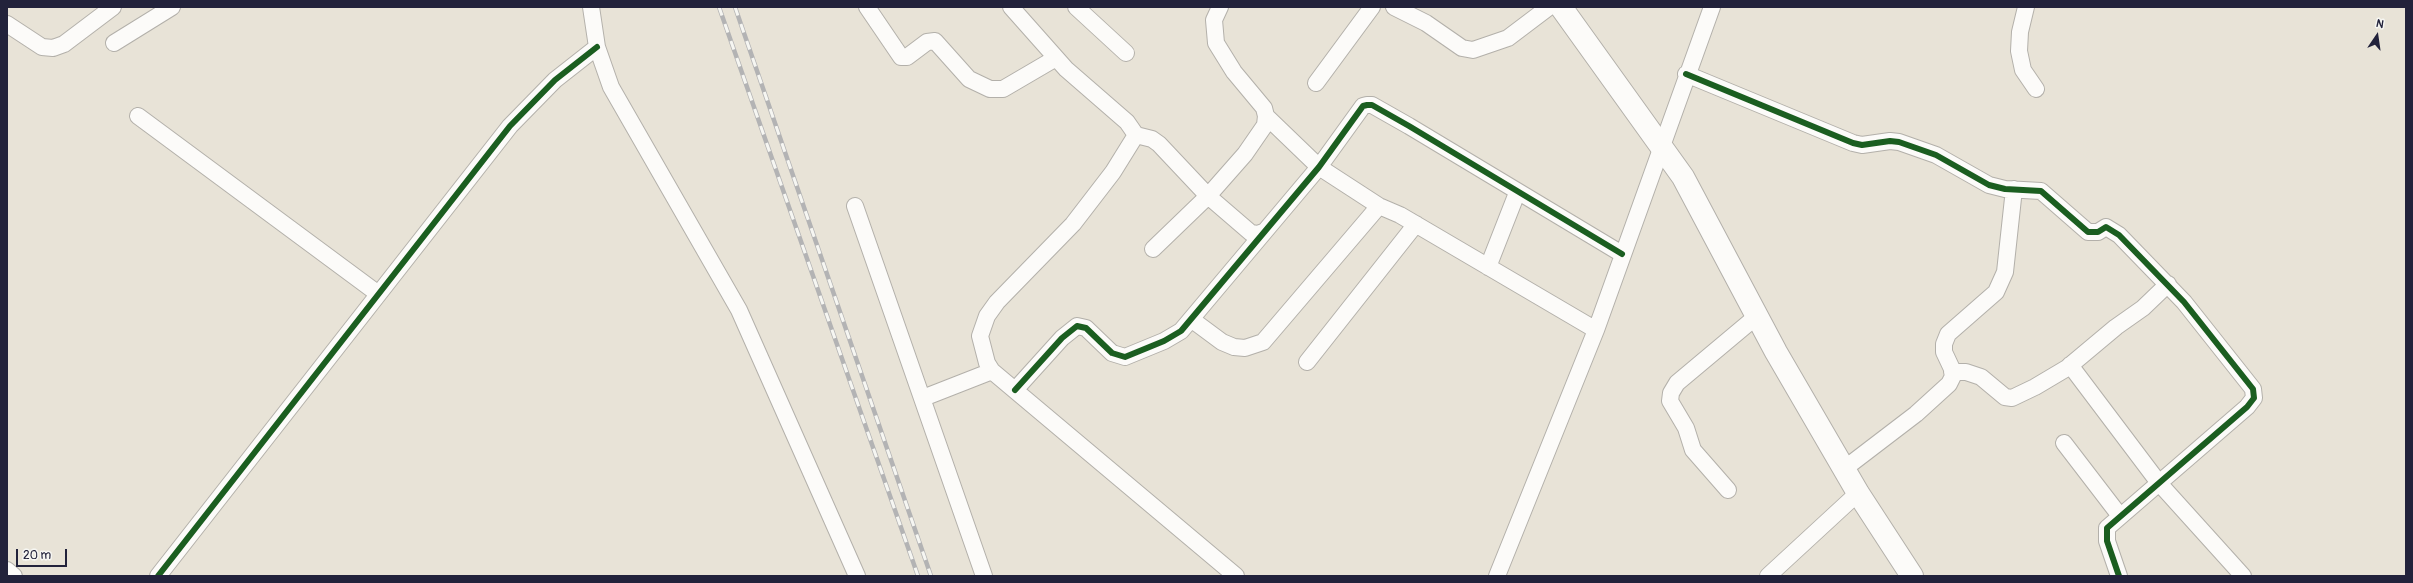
<!DOCTYPE html>
<html>
<head>
<meta charset="utf-8">
<style>
  body { margin:0 }
  #map { position:relative; width:2413px; height:583px; overflow:hidden; background:#e8e3d7; font-family:Pangolin,sans-serif }
  canvas { display:block }
  .frame { position:absolute; inset:0; border:8px solid #22223b; pointer-events:none }
  .north { position:absolute; left:2357px; top:16px; width:40px; height:40px; -webkit-text-stroke:3px #f6f6f2; paint-order:stroke; rotate:13deg; font-size:11px; font-weight:700; line-height:16px; text-align:center; color:#22223b }
  .north::after { content:''; display:block; margin:auto; width:14px; height:18px; background:#22223b; clip-path:polygon(50% 0,100% 100%,50% 72%,0 100%) }
  .scale { position:absolute; left:16px; top:549px; width:51px; height:18px; box-sizing:border-box; border:2px solid #22223b; border-top:0; padding-left:5px; font-size:12px; line-height:14px; white-space:nowrap; color:#22223b; -webkit-text-stroke:3px #f6f6f2; paint-order:stroke }
</style>
</head>
<body>
<div id="map">
<canvas width="2413" height="583"></canvas>
<div class="frame"></div>
<div class="north">N</div>
<div class="scale">20 m</div>
</div>
<script>
const ctx = document.querySelector('canvas').getContext('2d');
ctx.lineJoin = 'round';
const poly = rows => new Path2D(rows.map(r => 'M' + r).join(''));
function trace(path, color, width, dash) { ctx.strokeStyle = color; ctx.lineWidth = width; ctx.lineCap = dash ? 'butt' : 'round'; ctx.setLineDash(dash || []); ctx.stroke(path); }
const street = poly([
  [591,7,597,47,611,87,739,310,857,576],
  [867,7,901,57,907,57,927,42,935,41,969,79,990,89,1003,89,1056,58],
  [1011,7,1066,69,1127,122,1136,135,1113,172,1073,224,997,302,987,316,980,336,987,363,992,371,1236,576],
  [1076,7,1126,53],
  [1394,7,1426,23,1462,48,1473,50,1508,38,1549,7],
  [2026,7,2020,32,2019,51,2023,70,2036,89],
  [7,24,42,47,53,48,64,44,113,7],
  [114,43,172,7],
  [1686,74,1853,143,1862,145,1890,141,1899,142,1936,155,1989,185,2005,189,2041,191,2088,232,2098,232,2106,227,2119,235,2184,302,2253,389,2254,398,2247,407,2107,528,2107,541,2119,576],
  [1316,83,1372,7],
  [138,116,377,293],
  [1266,116,1319,167,1379,206,1400,215,1596,330],
  [1136,135,1152,139,1159,144,1208,196,1251,233,1257,234,1263,232],
  [855,206,984,576],
  [1153,249,1208,196,1245,154,1265,125,1266,116,1264,108,1234,72,1216,43,1214,20,1220,7],
  [1488,267,1517,193],
  [1191,319,1222,342,1234,347,1245,348,1263,342,1379,206],
  [1307,362,1416,224],
  [2070,365,2159,483,2243,576],
  [1952,372,1966,372,1981,377,2005,397,2012,398,2035,387,2067,368,2116,327,2143,308,2168,284],
  [1015,390,1062,338,1077,326,1086,328,1112,353,1125,357,1164,341,1181,331,1319,167,1363,106,1367,105,1372,105,1409,126,1622,254],
  [923,398,992,371],
  [2064,443,2120,516],
  [1844,469,1916,414,1949,384,1953,376,1952,369,1944,352,1944,344,1948,334,1996,292,2005,272,2014,189],
  [1728,490,1693,450,1686,428,1670,401,1671,393,1677,383,1757,316],
  [7,570,14,576],
  [158,576,510,126,555,80,597,47],
  [1497,576,1596,330,1712,7],
  [1768,576,1858,493]
]);
const secondary = poly([
  [1561,7,1683,177,1776,352,1858,493,1912,576]
]);
trace(street, '#b3b0aa', 18);
trace(secondary, '#b3b0aa', 24);
trace(street, '#fcfbf9', 16);
trace(secondary, '#fcfbf9', 22);
const rail = poly([
  [719,7,918,576],
  [735,7,931,576]
]);
trace(rail, '#b3b3b4', 4.5);
trace(rail, '#f6f6f2', 3, [9]);
trace(poly([
  [1686,74,1853,143,1862,145,1890,141,1899,142,1936,155,1989,185,2005,189,2041,191,2088,232,2098,232,2106,227,2119,235,2184,302,2253,389,2254,398,2247,407,2107,528,2107,541,2119,576],
  [1015,390,1062,338,1077,326,1086,328,1112,353,1125,357,1164,341,1181,331,1319,167,1363,106,1367,105,1372,105,1409,126,1622,254],
  [158,576,510,126,555,80,597,47]
]), '#1b5e20', 6);
</script>
</body>
</html>
